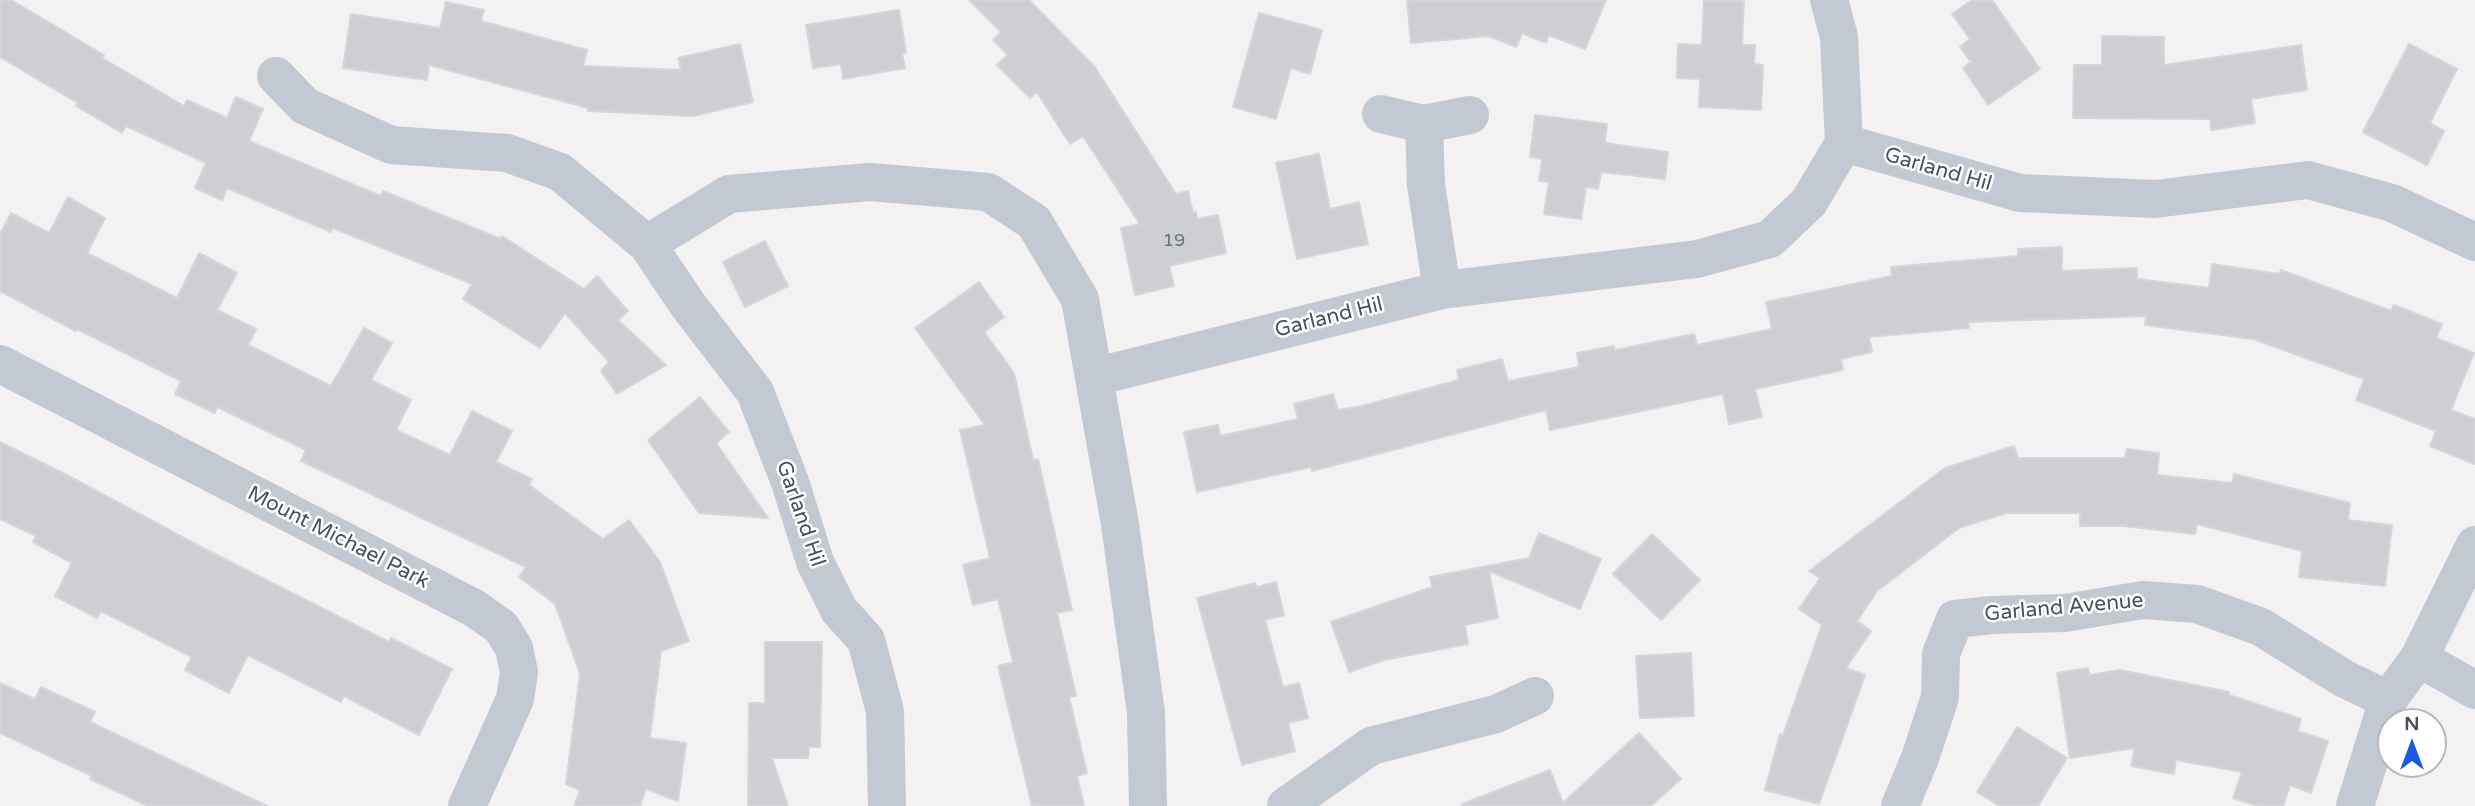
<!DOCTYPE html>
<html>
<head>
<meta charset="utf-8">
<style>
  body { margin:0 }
  #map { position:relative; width:2475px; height:806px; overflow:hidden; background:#f3f1f1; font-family:"Varela Round",sans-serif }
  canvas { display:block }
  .north { position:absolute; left:2377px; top:708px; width:70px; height:70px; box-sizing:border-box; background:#fff; border:2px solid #b6b9bf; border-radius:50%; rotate:0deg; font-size:19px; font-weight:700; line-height:28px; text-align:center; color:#49515e }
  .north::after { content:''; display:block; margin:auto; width:24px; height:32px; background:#1a59e4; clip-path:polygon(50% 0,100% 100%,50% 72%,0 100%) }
</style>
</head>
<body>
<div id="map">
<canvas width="2475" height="806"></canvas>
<div class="north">N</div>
</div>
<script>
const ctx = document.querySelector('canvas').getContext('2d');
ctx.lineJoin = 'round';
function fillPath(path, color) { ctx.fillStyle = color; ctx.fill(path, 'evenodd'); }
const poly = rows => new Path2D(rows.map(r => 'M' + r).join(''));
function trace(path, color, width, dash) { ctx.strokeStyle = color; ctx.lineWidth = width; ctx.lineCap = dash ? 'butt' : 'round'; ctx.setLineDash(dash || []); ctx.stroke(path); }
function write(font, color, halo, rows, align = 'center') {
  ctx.font = font + ' "Varela Round",sans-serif'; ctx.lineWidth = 5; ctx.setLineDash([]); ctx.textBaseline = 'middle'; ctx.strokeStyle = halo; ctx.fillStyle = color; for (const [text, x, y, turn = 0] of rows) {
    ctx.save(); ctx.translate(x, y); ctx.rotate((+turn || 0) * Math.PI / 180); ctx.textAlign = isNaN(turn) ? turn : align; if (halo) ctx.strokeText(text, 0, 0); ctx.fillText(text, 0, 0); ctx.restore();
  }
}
const building = poly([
  [0,0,11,0,104,55,102,58,184,106,187,100,227,118,236,97,263,109,249,141,381,196,383,191,501,239,502,236,584,289,597,276,628,311,618,320,666,365,617,394,601,371,609,362,565,313,540,348,463,299,472,284,333,228,331,232,227,188,222,200,195,188,206,163,126,126,122,133,76,106,78,103,0,57,0,0],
  [969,0,1029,0,1094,66,1176,194,1188,191,1193,213,1196,212,1197,219,1218,215,1226,253,1169,266,1174,286,1135,295,1121,228,1140,224,1083,136,1070,144,1037,92,1030,98,997,65,1008,55,993,40,1001,32,969,0],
  [1407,0,1606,0,1585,49,1549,35,1546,43,1522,33,1516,47,1489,36,1411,43,1407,0],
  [1704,0,1744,1,1742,45,1755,45,1754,64,1763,65,1761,110,1699,107,1700,79,1677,78,1678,44,1702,45,1704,0],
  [1972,0,1992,0,2040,69,1988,105,1963,68,1971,62,1960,47,1970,39,1952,14,1972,0],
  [446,2,484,10,481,21,587,50,583,66,681,70,678,58,740,44,753,102,693,116,588,111,588,108,429,65,427,80,343,68,351,14,440,28,446,2],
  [899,10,906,53,902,54,905,68,843,79,841,64,813,68,806,25,899,10],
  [1259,13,1322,30,1310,74,1291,68,1276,119,1233,107,1259,13],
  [2102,36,2164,37,2164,65,2301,45,2307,90,2251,99,2255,123,2211,130,2210,119,2073,118,2074,65,2102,65,2102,36],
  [2409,44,2457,69,2430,123,2444,131,2427,165,2363,132,2409,44],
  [1535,115,1607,124,1605,143,1668,152,1665,179,1601,172,1598,189,1586,187,1581,219,1544,214,1549,182,1539,181,1542,159,1530,157,1535,115],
  [1319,154,1330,209,1359,202,1368,244,1297,259,1276,163,1319,154],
  [68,197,105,218,87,253,177,298,199,253,237,273,217,310,256,329,248,345,331,386,364,328,392,343,371,380,411,400,396,430,450,455,472,411,512,431,496,462,532,479,529,485,603,539,629,520,660,562,689,641,661,651,650,738,686,743,678,801,646,789,640,806,574,806,580,790,566,784,580,674,555,604,519,577,526,567,301,461,306,450,217,407,215,413,175,394,181,381,77,329,76,331,0,291,0,234,11,213,49,233,68,197],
  [765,241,788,286,745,307,723,262,765,241],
  [2062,247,2062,271,2137,268,2137,279,2209,288,2212,264,2279,274,2281,270,2391,311,2394,305,2442,324,2436,338,2474,353,2451,410,2475,419,2475,464,2430,446,2436,431,2356,400,2364,379,2253,339,2145,325,2146,316,1968,322,1969,328,1869,337,1872,352,1841,359,1843,370,1755,389,1762,417,1729,424,1723,394,1550,430,1546,410,1312,471,1311,467,1197,492,1184,432,1218,425,1220,436,1298,419,1294,404,1333,394,1338,410,1362,406,1459,380,1457,370,1502,359,1508,381,1579,367,1577,353,1614,346,1615,350,1694,334,1697,345,1772,329,1766,302,1892,276,1891,267,2018,256,2018,249,2062,247],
  [979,282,1004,317,984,332,1014,373,1033,460,1038,459,1072,610,1057,613,1076,696,1069,697,1087,773,1077,776,1084,806,1032,806,998,666,1013,662,998,599,973,605,963,565,990,558,960,430,985,425,915,328,979,282],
  [700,397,729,432,716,443,768,518,699,513,648,440,700,397],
  [0,442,67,475,199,546,389,642,391,638,452,669,419,735,344,696,341,702,248,655,229,693,185,670,192,657,101,611,97,618,55,596,72,563,33,542,36,536,0,519,0,442],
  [2014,446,2018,458,2125,458,2127,449,2159,453,2157,475,2232,483,2234,474,2350,503,2348,520,2392,525,2385,586,2299,577,2302,551,2197,524,2195,534,2123,526,2080,526,2080,513,2006,513,1959,528,1877,591,1857,621,1871,631,1846,668,1865,675,1819,804,1765,790,1780,734,1783,735,1822,625,1799,609,1820,578,1809,571,1945,468,2014,446],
  [1539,533,1601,559,1580,609,1489,571,1498,618,1465,625,1468,644,1384,660,1349,672,1331,622,1432,587,1430,577,1529,558,1539,533],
  [1652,534,1700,580,1661,620,1613,574,1652,534],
  [1276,582,1284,615,1265,620,1283,687,1299,683,1308,718,1288,723,1295,751,1242,765,1197,598,1255,583,1257,587,1276,582],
  [765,642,822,642,820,747,809,747,808,758,772,758,788,806,748,806,749,703,765,703,765,642],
  [1691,653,1694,716,1640,718,1636,656,1691,653],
  [2088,668,2089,675,2120,670,2229,692,2229,695,2301,719,2298,731,2328,741,2311,793,2290,785,2283,806,2258,806,2233,798,2242,772,2176,760,2174,774,2131,766,2135,748,2070,758,2057,673,2088,668],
  [0,683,35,699,41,687,95,712,90,722,267,806,148,806,90,779,92,776,0,733,0,683],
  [2017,727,2067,758,2038,806,2000,806,1977,792,2017,727],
  [1639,733,1681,779,1651,806,1463,806,1462,804,1550,770,1563,803,1639,733]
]);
fillPath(building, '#cecfd5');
trace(building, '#d5d6dc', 2);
trace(poly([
  [1829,0,1839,37,1844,143],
  [276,76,305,106,391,145,507,153,560,172,647,244],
  [1381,114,1424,124,1470,115],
  [1424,124,1426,185,1442,290],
  [1844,143,2020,193,2155,199,2308,180,2392,203,2475,242],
  [0,364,474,608,501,627,514,648,519,672,515,699,467,806],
  [1094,377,1442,290,1697,259,1770,239,1809,202,1844,143],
  [2419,658,2475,690],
  [887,806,885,711,866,640,839,610,815,562,790,482,755,392,688,305,647,244,729,194,870,182,988,192,1034,222,1080,299,1120,524,1146,713,1148,806],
  [1286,806,1371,746,1496,714,1535,696],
  [1900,806,1920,758,1940,697,1941,654,1955,619,1992,615,2065,613,2143,600,2197,604,2261,627,2343,678,2388,700],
  [2355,806,2388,700,2419,658,2475,545]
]), '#c2c9d2', 38);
write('18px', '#6a707c', null, [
  ["19",1174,241]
]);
write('21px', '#49515e', '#fff', [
  ["Garland Hil",1938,170,16],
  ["Garland Hil",1329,318,-14],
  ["Garland Hil",800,514,71],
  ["Mount Michael Park",338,538,27],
  ["Garland Avenue",2064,608,-5]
]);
</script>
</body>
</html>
